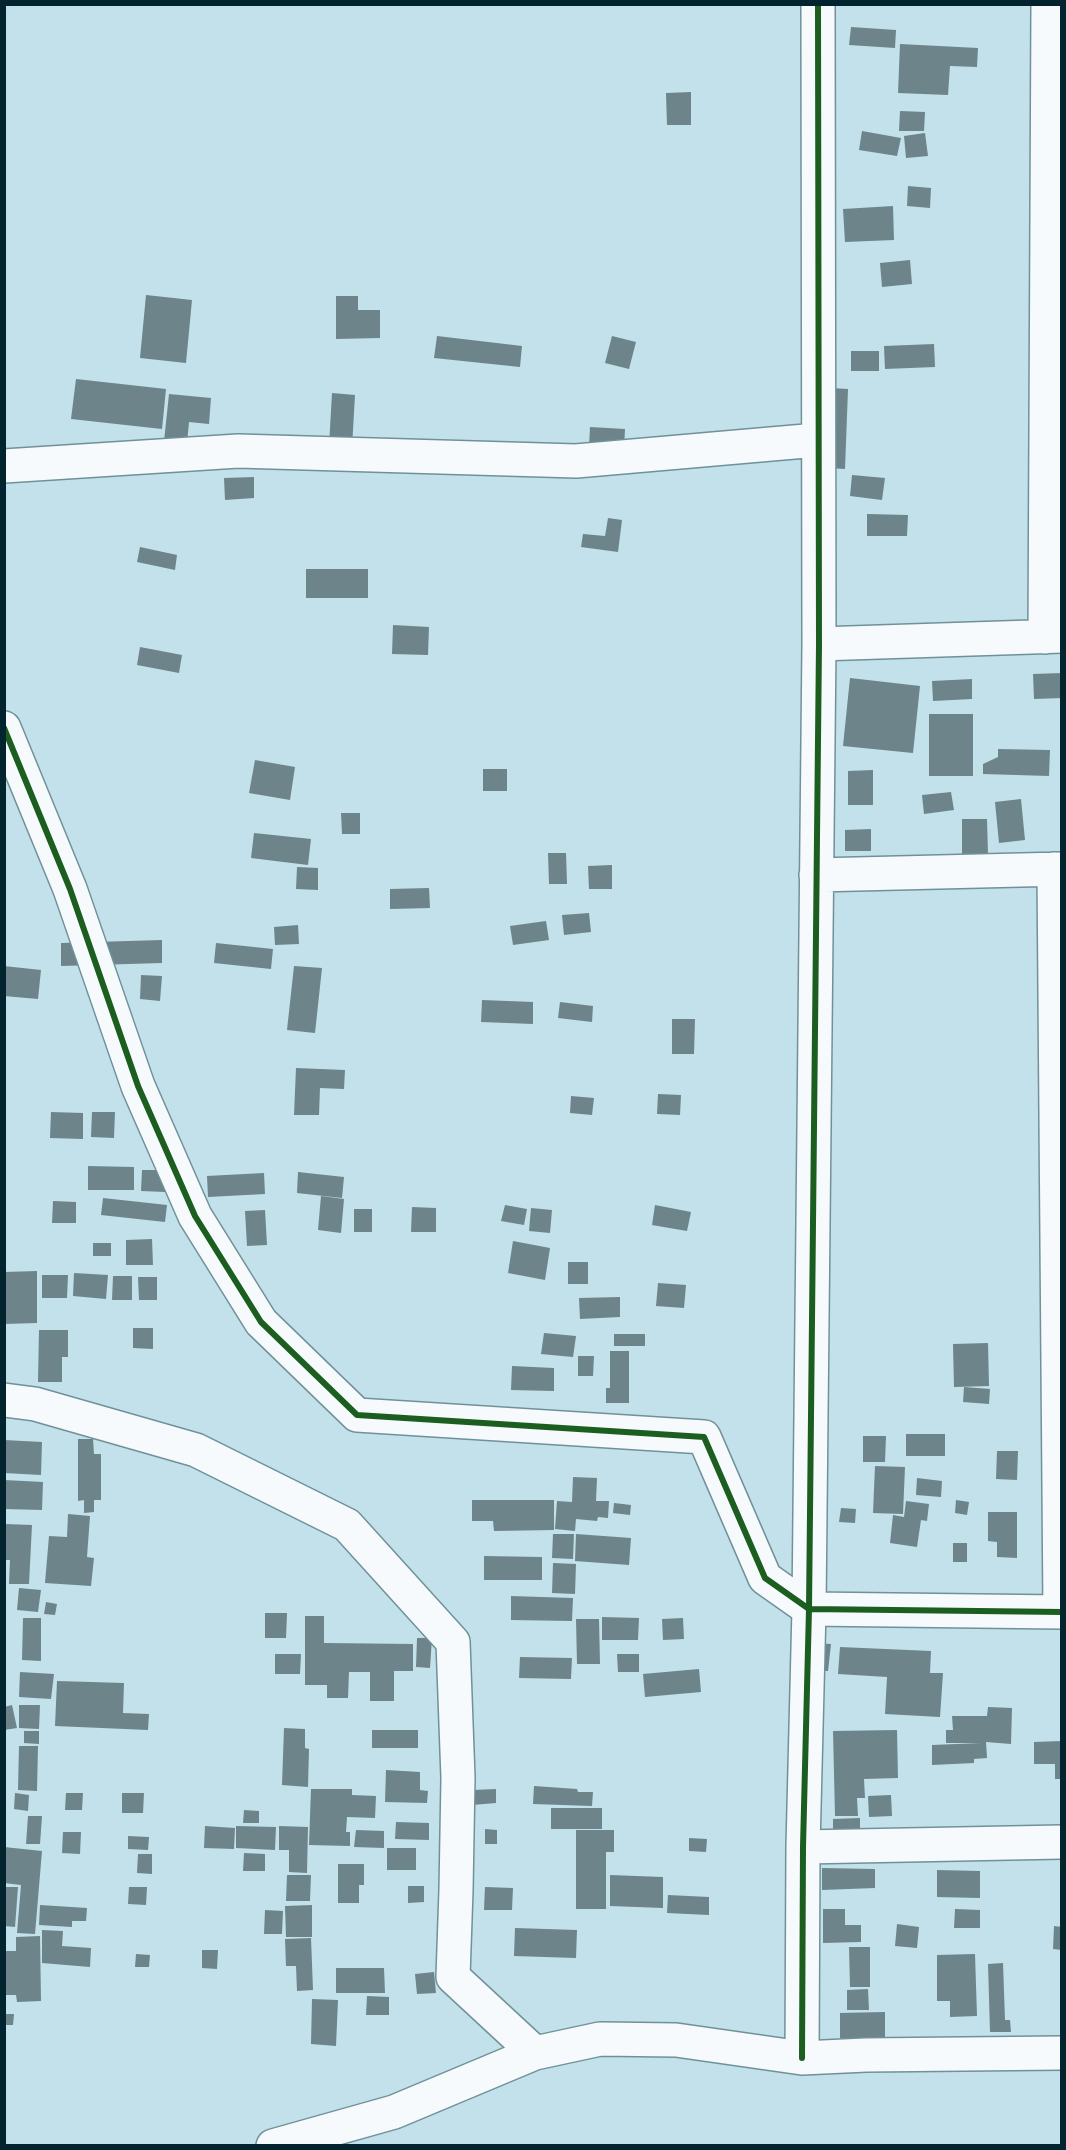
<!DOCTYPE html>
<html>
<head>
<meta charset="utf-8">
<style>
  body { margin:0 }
  #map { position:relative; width:1066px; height:2150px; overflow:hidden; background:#c2e1ea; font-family:Literata,serif }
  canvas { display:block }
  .frame { position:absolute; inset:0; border:6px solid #02242e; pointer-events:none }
</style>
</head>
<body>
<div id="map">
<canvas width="1066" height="2150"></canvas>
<div class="frame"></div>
</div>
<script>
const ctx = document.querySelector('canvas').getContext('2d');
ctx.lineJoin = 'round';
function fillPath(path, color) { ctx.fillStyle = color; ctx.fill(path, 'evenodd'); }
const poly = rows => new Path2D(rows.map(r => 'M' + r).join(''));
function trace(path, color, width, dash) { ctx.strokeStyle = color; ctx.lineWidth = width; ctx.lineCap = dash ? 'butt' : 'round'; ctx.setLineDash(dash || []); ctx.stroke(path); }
fillPath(poly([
  [851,27,896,30,895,48,849,45],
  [900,44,978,48,977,67,950,66,948,95,898,93],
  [691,92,691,125,667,125,666,93],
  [900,111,925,112,924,131,899,131],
  [862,131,901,138,897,156,859,150],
  [925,133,928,156,906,158,904,136],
  [908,186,931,188,930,208,907,206],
  [893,206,894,240,845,242,843,209],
  [910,260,912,284,882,287,880,263],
  [146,295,192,300,186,363,140,358],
  [336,296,358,296,358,310,380,310,380,338,336,339],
  [437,336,522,346,520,367,434,358],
  [612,336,636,342,629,369,605,363],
  [934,344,935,367,885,369,884,346],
  [851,351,879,351,879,371,851,371],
  [76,379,166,389,162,429,71,419],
  [831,388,848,389,845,469,828,468],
  [332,393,355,395,351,465,328,464],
  [169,394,211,398,209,424,189,422,186,454,163,451],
  [590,427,625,429,623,469,588,467],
  [852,475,885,478,882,500,850,496],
  [254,477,254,498,225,500,224,478],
  [867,514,908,515,907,536,867,536],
  [608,518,622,520,618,552,581,547,583,534,605,536],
  [140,547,177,555,175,570,137,562],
  [306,569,368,569,368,598,306,598],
  [393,625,429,627,428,655,392,654],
  [140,647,182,655,179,673,137,665],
  [1062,673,1062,698,1034,699,1033,674],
  [850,678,920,686,913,753,843,746],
  [972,679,972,699,933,701,932,681],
  [929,714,973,714,973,776,929,776],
  [998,749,1050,750,1049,776,983,774,983,764,998,757],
  [255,760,295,767,290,800,249,793],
  [483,769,507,769,507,791,483,791],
  [873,770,873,805,848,805,848,771],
  [951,792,954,810,924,814,922,795],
  [1021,799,1025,840,999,843,995,802],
  [341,813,360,813,360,834,342,834],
  [962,819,987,819,988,854,962,855],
  [871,829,871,851,845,851,845,830],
  [254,833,311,839,308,865,251,858],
  [548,853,566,853,567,884,549,884],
  [612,865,612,889,589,889,588,866],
  [297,867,318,868,318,890,296,889],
  [429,888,430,908,390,909,390,889],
  [589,913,591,932,564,935,562,915],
  [546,921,549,940,513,945,510,926],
  [298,925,299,944,275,945,274,927],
  [162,940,162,963,61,966,61,943],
  [216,943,273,949,271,969,214,963],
  [4,966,41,970,38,999,4,996],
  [294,966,322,968,315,1033,287,1030],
  [141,975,162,976,160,1001,140,999],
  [482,1000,533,1002,533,1024,481,1022],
  [560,1002,593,1006,592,1022,558,1018],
  [672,1019,695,1019,694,1054,672,1054],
  [296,1068,345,1070,344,1089,320,1088,319,1115,294,1115],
  [658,1094,681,1095,680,1115,657,1114],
  [571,1096,594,1098,592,1115,570,1113],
  [51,1112,83,1113,83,1139,50,1138],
  [92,1112,115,1112,114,1138,91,1137],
  [88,1166,134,1167,134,1190,88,1190],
  [142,1170,165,1170,165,1192,141,1191],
  [298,1172,344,1177,342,1198,297,1193],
  [264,1173,265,1194,208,1197,207,1176],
  [321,1196,344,1199,341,1233,318,1230],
  [103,1198,167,1205,165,1222,101,1215],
  [53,1201,76,1202,76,1223,52,1223],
  [505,1205,527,1209,524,1225,501,1221],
  [655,1205,691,1212,687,1231,652,1225],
  [412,1207,436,1208,436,1232,411,1232],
  [531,1208,552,1210,550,1233,529,1231],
  [354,1209,372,1209,372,1232,354,1232],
  [265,1210,267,1245,247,1246,245,1211],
  [152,1239,153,1265,126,1265,126,1240],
  [513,1241,550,1248,545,1280,508,1273],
  [93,1243,111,1243,111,1256,93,1256],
  [568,1262,588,1262,588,1284,568,1284],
  [37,1271,37,1323,4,1324,4,1272],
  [74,1273,108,1275,106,1299,73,1296],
  [42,1275,68,1275,67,1298,42,1298],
  [113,1276,132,1276,132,1300,112,1300],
  [138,1277,157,1277,157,1300,139,1300],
  [658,1283,686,1285,684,1308,656,1306],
  [620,1297,620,1317,580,1319,579,1298],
  [133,1328,153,1328,153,1349,133,1348],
  [39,1330,68,1330,68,1357,62,1357,62,1382,38,1382],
  [544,1333,576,1336,573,1357,541,1354],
  [614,1334,645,1334,645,1346,614,1346],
  [988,1343,989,1386,954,1387,953,1344],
  [610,1351,629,1351,629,1403,606,1403,606,1388,610,1388],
  [578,1356,594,1356,593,1376,578,1376],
  [512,1366,554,1368,554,1391,511,1390],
  [964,1387,990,1389,989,1404,963,1402],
  [906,1434,945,1434,945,1456,906,1456],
  [863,1436,886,1436,885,1462,863,1462],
  [78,1439,93,1439,94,1454,101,1454,101,1500,94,1500,94,1512,84,1513,84,1500,78,1501],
  [4,1440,42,1442,41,1475,4,1473],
  [997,1451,1018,1451,1017,1480,996,1479],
  [875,1466,905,1467,903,1514,873,1513],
  [573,1477,597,1478,596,1501,609,1501,608,1518,598,1517,597,1521,576,1519,575,1531,555,1529,557,1501,572,1502],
  [917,1478,942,1481,941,1497,916,1495],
  [4,1480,43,1482,42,1510,4,1509],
  [472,1500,554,1500,554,1530,494,1531,493,1521,472,1521],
  [956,1500,969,1502,967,1515,955,1513],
  [906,1501,929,1504,927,1521,921,1520,917,1547,890,1543,893,1515,904,1517],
  [614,1503,631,1505,630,1515,613,1513],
  [841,1508,856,1509,855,1523,839,1522],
  [988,1512,1017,1512,1017,1558,997,1557,997,1542,988,1541],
  [68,1514,90,1516,87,1557,94,1558,91,1586,45,1583,49,1536,67,1537],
  [5,1524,32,1525,29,1584,9,1584,10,1560,4,1560],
  [553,1534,574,1534,573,1559,552,1558],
  [576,1534,631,1538,629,1565,575,1561],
  [953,1543,967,1543,967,1562,953,1562],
  [484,1556,542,1557,542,1580,484,1580],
  [553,1563,576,1564,575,1594,552,1593],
  [19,1588,41,1590,38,1612,17,1610],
  [511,1596,573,1598,572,1621,511,1620],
  [46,1602,57,1604,55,1615,44,1614],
  [265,1613,287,1613,286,1638,265,1638],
  [305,1616,324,1616,324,1643,413,1644,413,1671,394,1671,394,1701,370,1701,370,1672,349,1672,348,1698,327,1698,327,1685,305,1685],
  [602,1617,639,1618,638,1640,602,1640],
  [23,1618,41,1618,41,1661,22,1660],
  [683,1618,684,1639,663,1640,662,1619],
  [576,1619,599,1619,600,1664,577,1664],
  [417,1638,432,1638,430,1668,416,1667],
  [815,1643,831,1644,828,1671,812,1670],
  [840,1647,931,1651,930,1673,943,1673,940,1717,885,1714,887,1677,838,1674],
  [275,1654,301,1654,300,1674,275,1674],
  [617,1654,639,1654,639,1672,618,1672],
  [520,1657,572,1658,571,1679,519,1678],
  [699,1669,701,1692,645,1697,643,1674],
  [20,1672,54,1674,51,1699,19,1697],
  [57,1681,124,1683,123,1713,149,1714,148,1730,55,1726],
  [12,1705,17,1728,4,1730,4,1707],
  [19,1705,40,1705,39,1729,19,1728],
  [988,1707,1012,1708,1011,1744,986,1742,987,1758,974,1759,974,1763,932,1765,932,1745,981,1743,946,1743,946,1730,953,1730,952,1716,987,1716],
  [284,1728,305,1729,305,1748,309,1749,308,1787,282,1785],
  [372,1730,418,1730,418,1748,372,1748],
  [897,1730,898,1778,864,1779,865,1798,857,1798,858,1816,835,1816,833,1731],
  [24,1731,39,1731,39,1744,24,1743],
  [1062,1741,1062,1779,1055,1779,1055,1764,1034,1764,1034,1742],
  [19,1746,38,1746,37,1791,18,1790],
  [386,1770,420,1772,420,1790,428,1791,427,1803,385,1802],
  [534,1786,577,1789,578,1792,593,1792,592,1806,533,1804],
  [311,1789,352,1789,352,1795,376,1796,375,1818,347,1817,346,1832,350,1832,350,1846,309,1845],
  [496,1789,496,1803,472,1805,472,1790],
  [15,1793,29,1795,28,1811,14,1809],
  [66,1793,83,1793,82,1810,65,1810],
  [122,1793,144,1793,143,1813,122,1813],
  [891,1795,892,1816,869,1817,868,1796],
  [551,1808,602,1808,602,1829,551,1829],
  [244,1810,259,1811,259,1823,243,1823],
  [28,1816,42,1816,40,1844,26,1844],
  [860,1818,860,1833,833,1833,833,1819],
  [396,1822,429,1823,429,1840,395,1839],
  [205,1826,235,1828,234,1849,204,1848],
  [236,1826,276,1827,275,1850,236,1848],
  [279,1826,308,1827,307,1873,289,1872,289,1850,279,1850],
  [485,1829,497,1830,497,1844,485,1844],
  [356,1830,384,1831,384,1848,354,1847],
  [576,1830,614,1830,614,1852,606,1852,606,1909,576,1909],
  [63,1832,81,1832,80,1854,62,1853],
  [128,1836,149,1837,148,1850,128,1849],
  [689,1838,707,1839,706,1852,689,1851],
  [4,1847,42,1851,35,1934,17,1933,21,1885,4,1883],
  [387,1848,416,1848,416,1870,387,1870],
  [244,1853,265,1854,265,1871,243,1871],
  [138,1854,152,1854,152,1874,137,1873],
  [338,1864,364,1864,364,1885,359,1885,359,1903,338,1903],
  [822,1868,875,1869,875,1888,822,1890],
  [937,1870,980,1871,980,1898,937,1897],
  [287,1875,311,1875,310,1901,286,1901],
  [610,1875,663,1877,663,1908,610,1906],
  [408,1886,424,1886,424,1902,408,1903],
  [4,1887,18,1887,15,1927,4,1926],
  [129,1887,147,1887,146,1905,128,1904],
  [485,1887,513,1888,512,1910,484,1910],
  [668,1895,709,1897,709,1915,667,1913],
  [40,1905,87,1908,86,1921,72,1921,72,1927,39,1925],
  [312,1905,312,1937,286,1937,285,1906],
  [823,1909,845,1909,845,1925,861,1925,861,1942,823,1943],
  [955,1909,980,1910,980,1928,954,1928],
  [265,1910,283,1911,282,1934,264,1934],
  [897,1924,919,1927,917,1948,895,1946],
  [1054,1926,1062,1927,1062,1950,1053,1949],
  [515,1928,577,1930,576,1958,514,1956],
  [42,1930,63,1931,62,1946,91,1948,90,1967,42,1963],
  [40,1936,41,2001,17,2002,16,1995,4,1995,4,1951,16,1951,16,1937],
  [311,1938,313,1990,297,1991,296,1966,286,1966,285,1939],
  [849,1947,870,1947,870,1987,850,1987],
  [202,1950,218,1950,217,1969,202,1968],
  [136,1954,150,1955,149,1967,135,1967],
  [975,1954,977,2016,950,2017,950,2001,937,2001,937,1955],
  [1003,1963,1005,2020,1010,2020,1011,2032,990,2032,988,1964],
  [336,1968,384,1968,385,1993,336,1993],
  [434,1972,436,1993,417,1994,415,1974],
  [868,1989,869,2010,847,2010,847,1990],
  [367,1996,389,1997,389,2015,366,2015],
  [312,1999,338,2000,336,2046,311,2044],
  [885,2012,885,2038,840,2038,840,2013],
  [4,2014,14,2014,13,2025,4,2025]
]), '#6d848b');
const minor = poly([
  [4,466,238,451,576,461,817,440],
  [1045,637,1048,4],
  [819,644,1062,636],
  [4,728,70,889,138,1086,195,1216,261,1322,357,1415,704,1437,765,1578,809,1609,1062,1612],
  [1054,869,1060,1612],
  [816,875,1062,869],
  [4,1400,35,1404,196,1450,347,1525,453,1642,458,1778,456,1890,453,1977,535,2053],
  [803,1847,1062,1842],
  [802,2058,803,1847,809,1609,819,644,818,4],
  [273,2146,394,2112,535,2053,600,2039,676,2040,802,2058,866,2055,1062,2053]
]);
trace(minor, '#719199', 36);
trace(minor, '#f6fafc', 33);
trace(poly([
  [4,728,70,889,138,1086,195,1216,261,1322,357,1415,704,1437,765,1578,809,1609,1062,1612],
  [802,2058,803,1847,809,1609,819,644,818,4]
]), '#1b5e20', 6);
</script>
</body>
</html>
